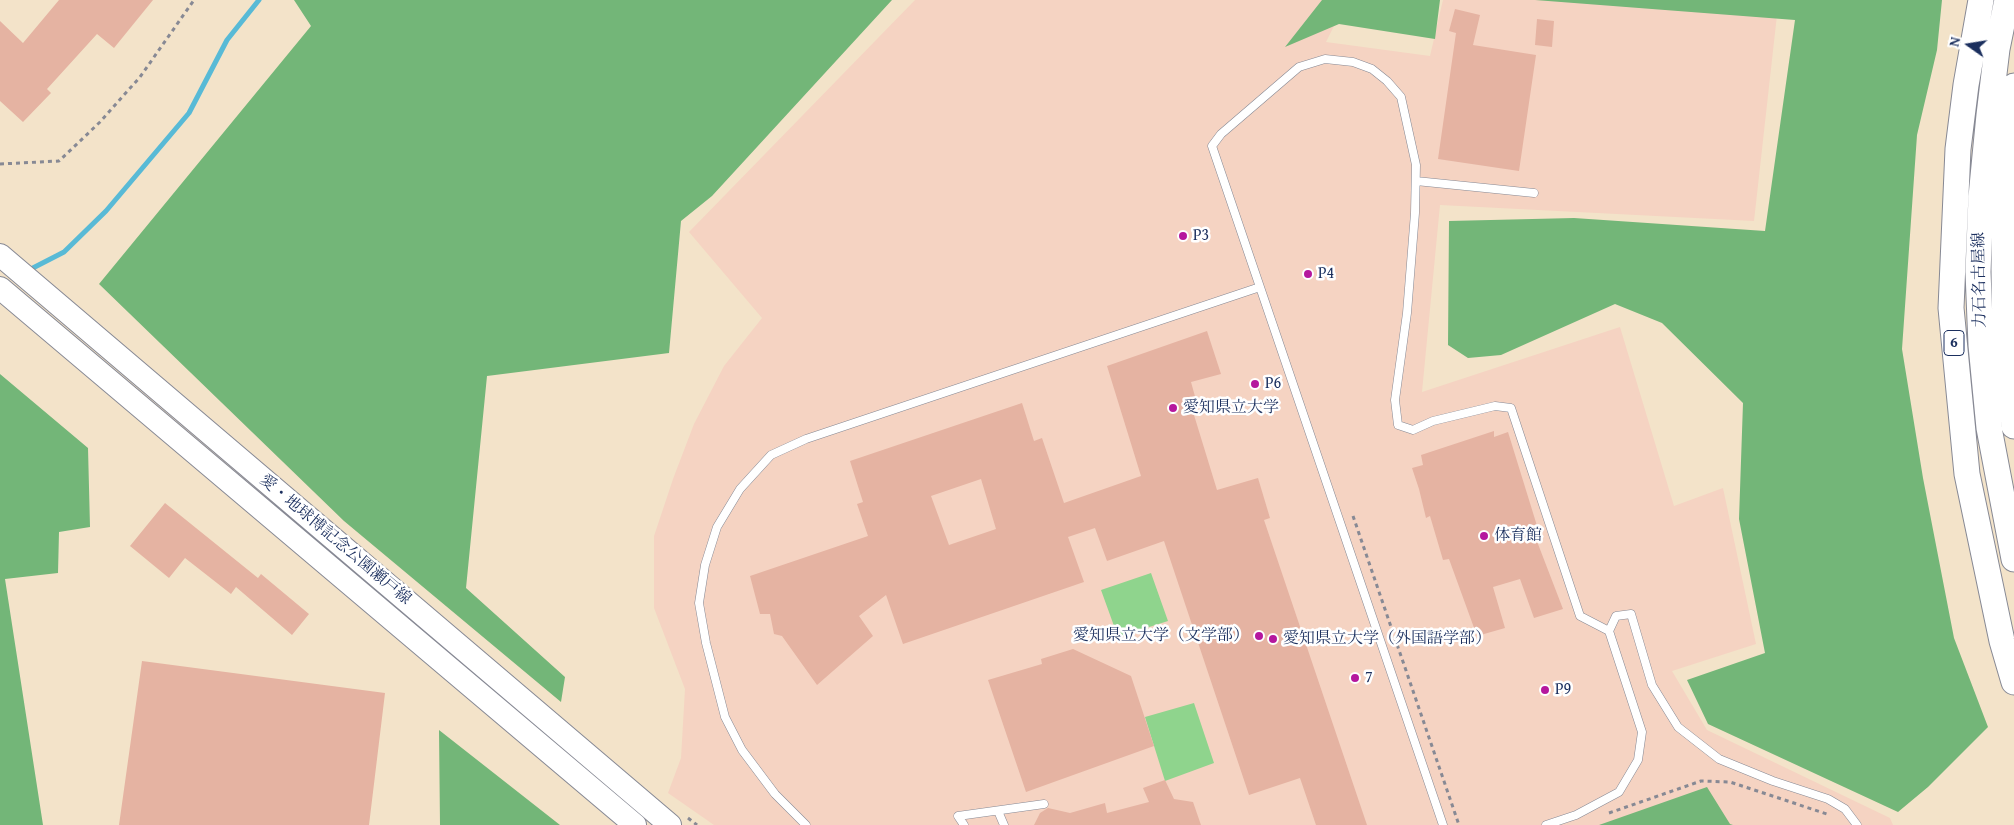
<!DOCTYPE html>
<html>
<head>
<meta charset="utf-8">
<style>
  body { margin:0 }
  #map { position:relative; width:2014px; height:825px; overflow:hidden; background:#f3e3c9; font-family:"Gentium Book Plus",serif }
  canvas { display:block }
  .north { position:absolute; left:1944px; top:20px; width:50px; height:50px; -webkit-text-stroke:4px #fff; paint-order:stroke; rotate:283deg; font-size:14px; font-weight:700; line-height:20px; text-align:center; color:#1b2f5e }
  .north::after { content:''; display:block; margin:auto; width:18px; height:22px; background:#1b2f5e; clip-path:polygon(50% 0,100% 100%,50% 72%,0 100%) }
</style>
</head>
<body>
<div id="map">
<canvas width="2014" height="825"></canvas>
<div class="north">N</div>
</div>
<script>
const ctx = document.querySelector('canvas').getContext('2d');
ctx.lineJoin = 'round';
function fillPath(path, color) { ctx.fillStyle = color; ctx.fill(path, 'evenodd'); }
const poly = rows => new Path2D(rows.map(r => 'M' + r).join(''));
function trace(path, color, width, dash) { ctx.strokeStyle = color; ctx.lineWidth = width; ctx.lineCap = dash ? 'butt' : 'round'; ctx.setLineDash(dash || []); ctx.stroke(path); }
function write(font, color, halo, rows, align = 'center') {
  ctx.font = font + ' "Gentium Book Plus","Noto Serif JP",serif'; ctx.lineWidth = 5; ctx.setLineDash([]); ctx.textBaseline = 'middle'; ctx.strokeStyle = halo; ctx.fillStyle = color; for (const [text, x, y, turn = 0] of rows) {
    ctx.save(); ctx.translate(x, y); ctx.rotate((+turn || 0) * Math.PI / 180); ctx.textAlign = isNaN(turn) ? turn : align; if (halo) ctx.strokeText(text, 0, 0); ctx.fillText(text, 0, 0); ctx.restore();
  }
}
fillPath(poly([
  [915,0,1347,0,1326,42,1430,56,1443,0,1700,0,1778,6,1754,221,1440,205,1422,392,1620,327,1674,506,1723,488,1756,644,1672,671,1707,730,1890,818,1893,825,714,825,668,793,681,758,685,689,654,608,654,536,673,479,694,424,724,366,762,318,689,232]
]), '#f5d3c2');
fillPath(poly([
  [1151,573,1168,621,1118,637,1101,590],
  [1194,703,1214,763,1165,781,1145,717]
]), '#8fd48d');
fillPath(poly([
  [294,0,892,0,712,196,681,221,669,353,487,376,466,588,565,677,561,702,344,521,99,284,311,26],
  [1322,0,1440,0,1435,39,1339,24,1285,47],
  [1535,0,1942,0,1937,50,1917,135,1902,349,1923,478,1954,638,1988,727,1928,787,1898,812,1708,724,1687,680,1765,653,1739,519,1743,403,1662,323,1615,304,1501,355,1468,358,1448,345,1449,221,1574,218,1765,231,1795,20],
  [0,374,88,448,90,527,59,532,58,573,5,579,43,825,0,825],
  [439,730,560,825,440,825],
  [1707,787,1730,824,1733,825,1599,825]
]), '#73b678');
trace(poly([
  [27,271,64,252,106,211,189,113,227,40,259,0]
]), '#58bad6', 5);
fillPath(poly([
  [59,0,153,0,114,48,97,34,47,89,51,93,23,122,0,101,0,21,23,43],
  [1455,9,1480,15,1473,45,1536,55,1519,171,1438,159,1456,33,1449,31],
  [1537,19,1554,21,1552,47,1535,45],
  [1207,331,1221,374,1191,382,1196,400,1190,402,1217,490,1258,478,1270,518,1264,520,1367,825,1316,825,1300,778,1249,795,1164,541,1107,561,1095,528,1068,537,1084,582,903,644,886,595,859,616,873,636,817,685,782,636,774,634,770,614,760,614,750,576,868,536,857,504,863,502,850,461,1022,403,1034,441,1042,438,1064,503,1141,476,1107,366],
  [981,479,996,529,949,545,931,496],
  [1494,431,1494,437,1508,432,1538,529,1533,531,1563,609,1534,618,1520,579,1493,587,1505,628,1477,636,1449,559,1443,560,1430,516,1426,518,1419,489,1412,468,1423,465,1421,455],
  [165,503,258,578,261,574,309,614,292,635,236,587,231,594,185,558,169,578,130,546],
  [1073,649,1131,676,1154,746,1026,792,988,680,1042,664,1041,659],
  [142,661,385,693,369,825,119,825],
  [1165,780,1174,799,1193,802,1201,825,1034,825,1040,813,1048,808,1070,813,1105,803,1107,813,1149,802,1143,788]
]), '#e5b3a2');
const service = poly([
  [1416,181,1534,193],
  [998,811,1004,825],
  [806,825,775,794,742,750,725,717,706,643,699,603,705,565,717,527,740,489,771,455,806,439,1260,287],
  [964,825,958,816,1044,804],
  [1443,825,1212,146,1221,134,1299,67,1325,59,1353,62,1372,69,1387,81,1401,97,1416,165,1415,213,1407,313,1395,400,1398,425,1413,430,1433,421,1495,406,1511,408,1580,616,1609,631],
  [1546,825,1576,815,1619,792,1638,760,1642,732,1609,631,1616,616,1631,614,1652,685,1678,727,1719,759,1773,781,1828,799,1845,809,1857,825]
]);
const secondary = poly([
  [0,255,670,825],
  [0,288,635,825]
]);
const primary = poly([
  [1981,0,1966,85,1958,149,1951,308,1967,474,2002,641,2014,682],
  [2007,0,1997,49,1989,115,1981,197,1978,272,1981,345,1989,428,2014,559],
  [2014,86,2005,189,2004,269,2005,342,2014,426]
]);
trace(service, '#878994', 9);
trace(secondary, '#878994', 24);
trace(primary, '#878994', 27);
trace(poly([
  [0,164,59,161,100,122,140,77,194,0],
  [1353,516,1459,825],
  [1609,813,1701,781,1730,782,1827,814],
  [688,818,697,825]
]), '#878994', 3, [4, 4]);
trace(service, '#fff', 8);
trace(secondary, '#fff', 22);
trace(primary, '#fff', 25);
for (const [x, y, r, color] of [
  [1183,236,5,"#b5179e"],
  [1308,274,5,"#b5179e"],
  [1255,384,5,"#b5179e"],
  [1173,408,5,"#b5179e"],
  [1484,536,5,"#b5179e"],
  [1259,636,5,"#b5179e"],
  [1273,639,5,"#b5179e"],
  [1355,678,5,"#b5179e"],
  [1545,690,5,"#b5179e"]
]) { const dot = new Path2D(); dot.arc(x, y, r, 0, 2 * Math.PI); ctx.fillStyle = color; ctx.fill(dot); trace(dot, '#fff', 2); }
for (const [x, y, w] of [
  [1954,343,20]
]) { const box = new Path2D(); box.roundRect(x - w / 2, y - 12.5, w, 25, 4); ctx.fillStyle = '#fff'; ctx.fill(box); trace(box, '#1b2f5e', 1); }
write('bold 15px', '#1b2f5e', null, [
  ["6",1954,343]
]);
write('16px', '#1b2f5e', '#fff', [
  ["P3",1193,236],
  ["P4",1318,274],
  ["P6",1265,384],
  ["愛知県立大学",1183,408],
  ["体育館",1494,536],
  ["愛知県立大学（文学部）",1249,636,"right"],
  ["愛知県立大学（外国語学部）",1283,639],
  ["7",1365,678],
  ["P9",1555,690]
], 'left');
write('16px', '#1b2f5e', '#fff', [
  ["力石名古屋線",1980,280,-91],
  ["愛・地球博記念公園瀬戸線",335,540,40]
]);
</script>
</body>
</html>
